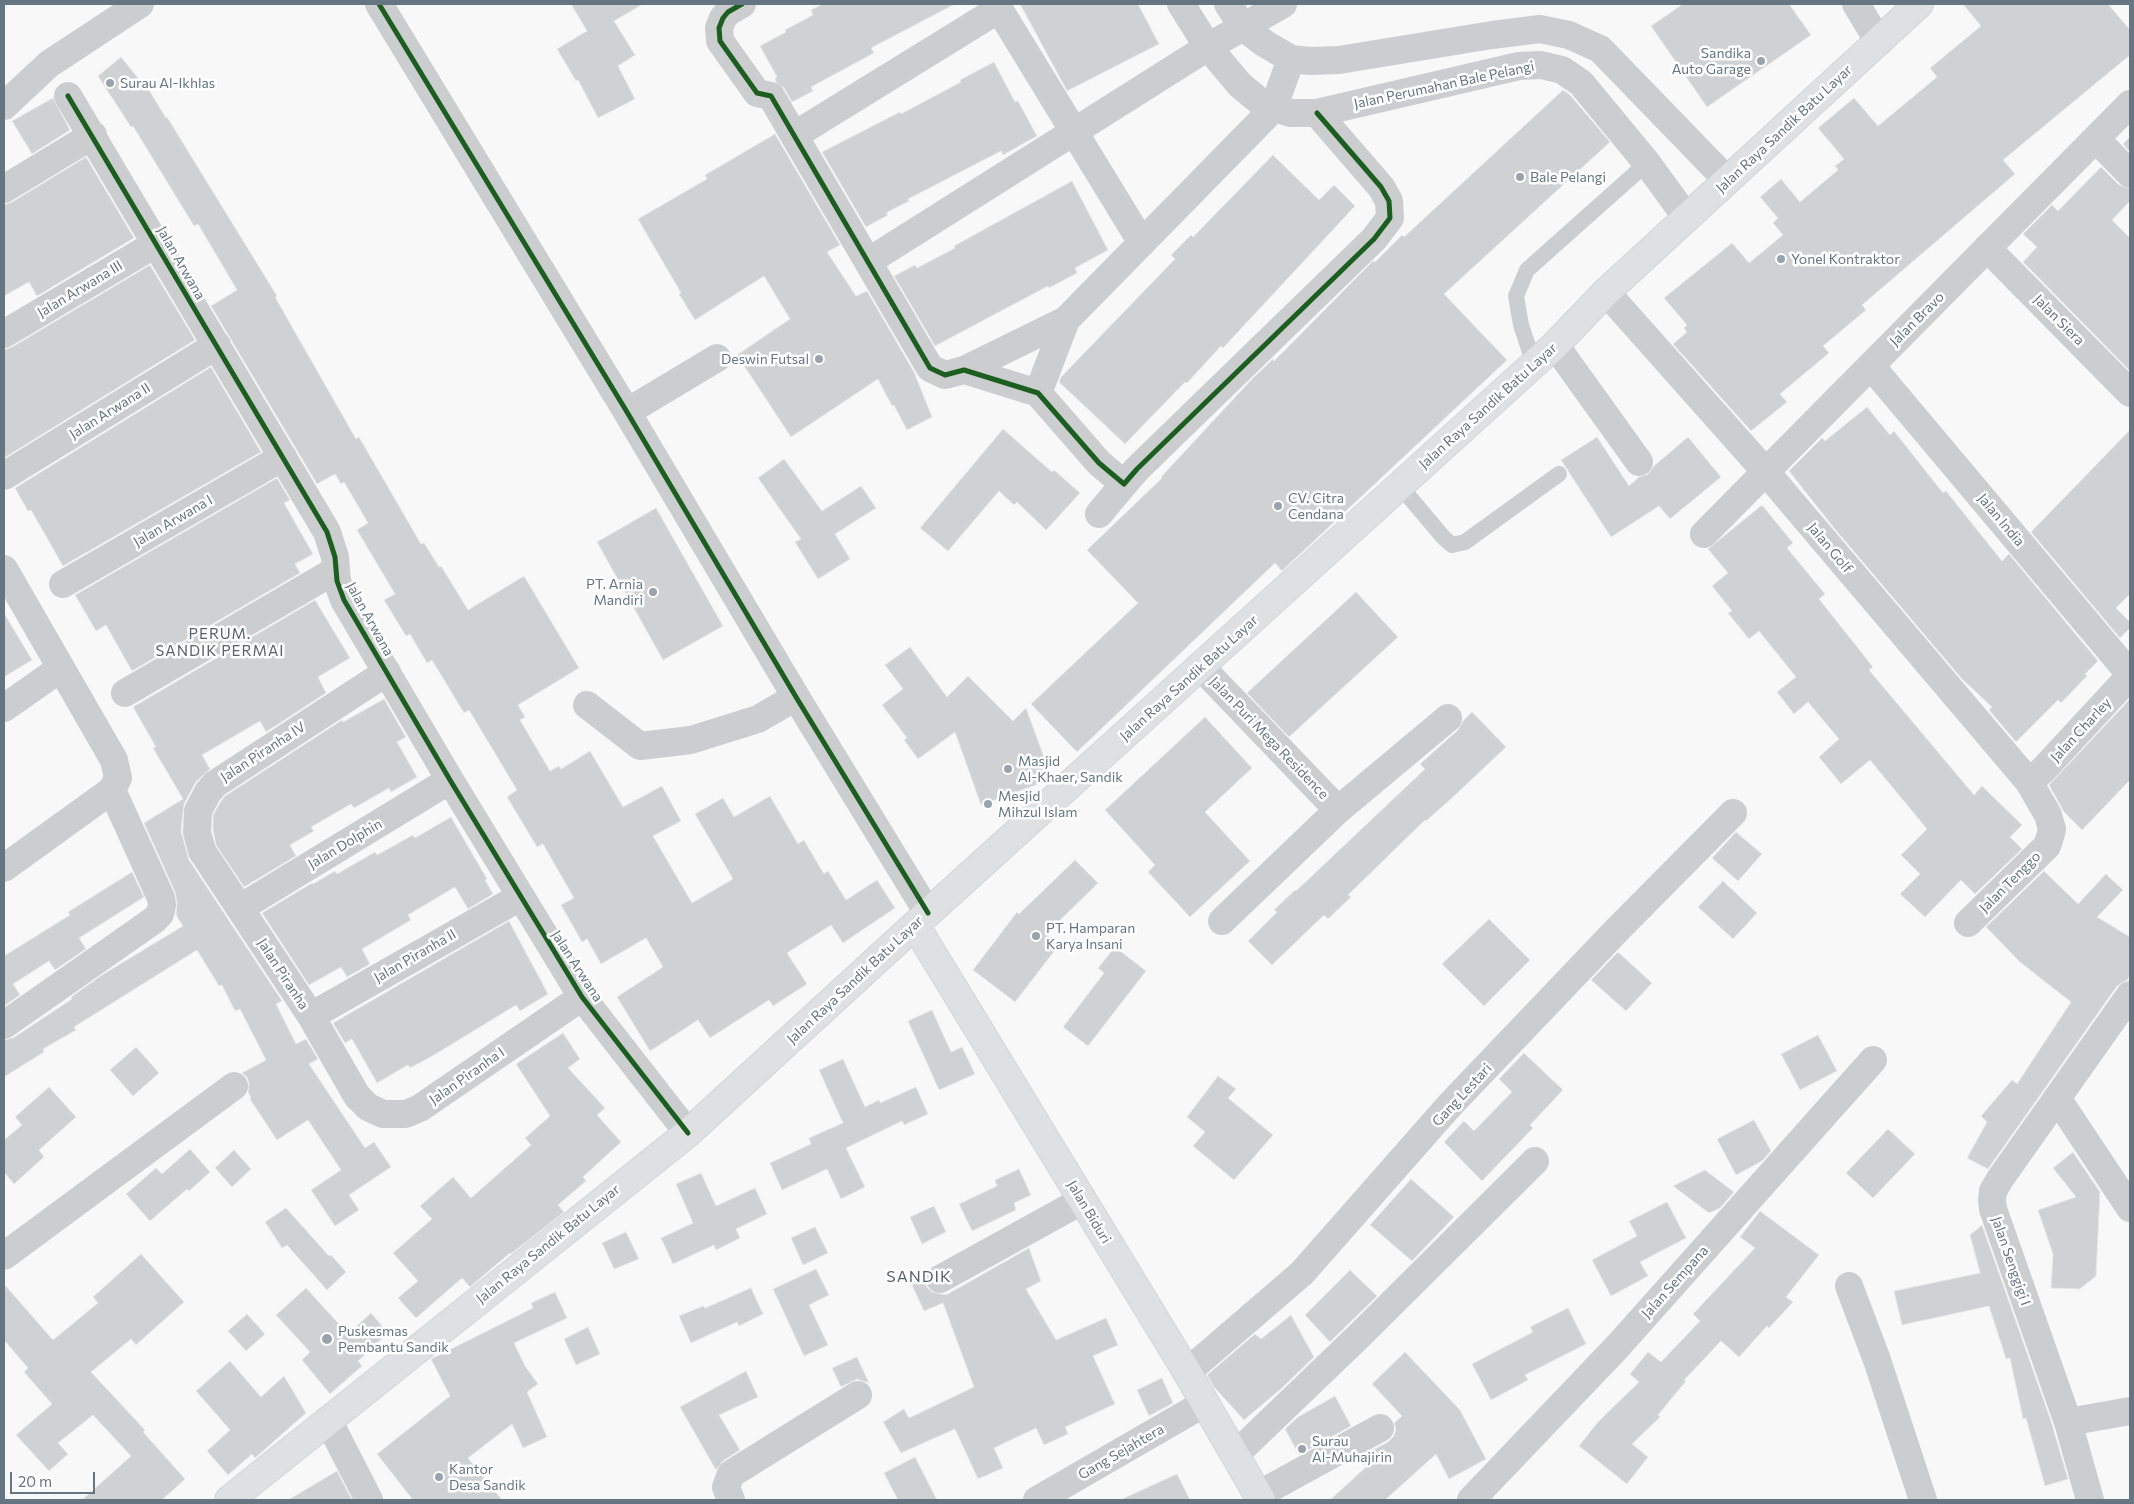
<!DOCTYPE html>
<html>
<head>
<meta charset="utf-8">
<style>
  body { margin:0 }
  #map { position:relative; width:2134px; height:1504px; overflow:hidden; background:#f8f8f8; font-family:Commissioner,sans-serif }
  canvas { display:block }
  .frame { position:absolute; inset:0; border:5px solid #657581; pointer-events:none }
  .scale { position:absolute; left:10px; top:1472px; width:85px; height:22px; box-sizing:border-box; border:2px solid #657581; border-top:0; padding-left:6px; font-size:15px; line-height:18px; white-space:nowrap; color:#657581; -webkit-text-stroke:4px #fff; paint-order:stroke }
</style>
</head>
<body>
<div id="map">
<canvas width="2134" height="1504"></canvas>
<div class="frame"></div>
<div class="scale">20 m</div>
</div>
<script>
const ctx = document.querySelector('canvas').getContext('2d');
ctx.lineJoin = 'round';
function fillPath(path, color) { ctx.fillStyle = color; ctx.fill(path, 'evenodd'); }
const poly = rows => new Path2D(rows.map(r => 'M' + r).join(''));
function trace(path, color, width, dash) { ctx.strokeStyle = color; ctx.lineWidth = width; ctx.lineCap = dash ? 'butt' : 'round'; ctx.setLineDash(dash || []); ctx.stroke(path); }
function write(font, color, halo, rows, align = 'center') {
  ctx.font = font + ' Commissioner,sans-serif'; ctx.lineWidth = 5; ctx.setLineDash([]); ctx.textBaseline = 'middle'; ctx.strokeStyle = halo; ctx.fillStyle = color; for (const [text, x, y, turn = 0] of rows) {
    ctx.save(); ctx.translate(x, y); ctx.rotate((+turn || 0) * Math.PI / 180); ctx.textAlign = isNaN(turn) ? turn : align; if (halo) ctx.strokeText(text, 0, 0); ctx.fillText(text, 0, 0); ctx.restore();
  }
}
const building = poly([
  [571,4,643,4,614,21,635,55,618,66,635,99,598,118,578,80,576,81,557,49,587,31,571,4],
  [823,4,955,4,871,48,874,53,811,87,813,91,792,102,784,88,776,82,775,78,777,77,760,46,786,32,785,30,813,15,811,10,823,4],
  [1020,4,1138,4,1159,44,1067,91,1020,4],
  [1683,4,1789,4,1811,35,1707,107,1651,26,1683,4],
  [1963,4,2108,4,2130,30,2130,55,2003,160,2015,174,1862,305,1866,310,1823,346,1829,353,1780,394,1787,402,1751,431,1673,344,1687,332,1684,328,1687,325,1664,298,1732,243,1749,263,1783,235,1773,223,1778,218,1760,197,1781,179,1800,202,1838,170,1835,166,1844,159,1818,128,1854,98,1878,126,1937,77,1930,68,1981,26,1963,4],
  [121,57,142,83,144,82,166,118,167,117,277,296,275,297,356,439,359,437,421,544,424,543,439,567,441,566,468,610,524,576,579,668,518,705,525,717,520,720,550,771,559,766,561,769,590,751,623,807,662,786,681,821,653,836,692,903,733,879,695,814,723,798,734,817,770,796,798,844,804,840,824,874,828,871,846,900,877,880,895,908,843,943,831,925,787,953,807,984,773,1006,769,1000,710,1038,698,1020,650,1051,617,997,663,967,646,938,601,964,587,939,582,942,561,905,574,898,543,844,537,847,507,797,517,790,469,710,464,713,432,660,427,663,410,634,406,636,384,600,395,594,357,530,368,523,344,482,341,484,335,474,317,484,211,306,237,290,198,224,194,226,133,126,131,127,98,76,121,57],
  [994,62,1015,102,1018,101,1037,136,1003,155,1001,151,908,199,909,201,886,213,888,215,866,227,822,152,900,112,901,114,961,82,960,80,994,62],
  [1563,90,1570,95,1610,142,1444,294,1507,360,1282,571,1275,563,1077,752,1031,704,1138,603,1087,550,1162,478,1161,477,1253,378,1273,359,1274,361,1373,261,1375,262,1402,235,1404,237,1563,90],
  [53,98,70,130,32,154,12,121,53,98],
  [775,134,840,245,827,252,856,296,867,291,914,372,932,417,907,430,894,405,892,406,878,379,791,437,737,355,790,319,764,276,695,320,679,294,681,293,638,219,707,179,705,175,775,134],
  [2130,137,2130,152,2123,144,2130,137],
  [1273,155,1319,200,1334,185,1355,206,1223,348,1221,346,1187,383,1185,382,1125,444,1059,382,1061,377,1175,259,1171,255,1191,235,1193,237,1273,155],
  [86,157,134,238,37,296,29,282,4,296,4,205,12,202,86,157],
  [2101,167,2119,185,2130,189,2130,201,2112,220,2130,238,2130,371,2023,262,2037,247,2023,234,2052,205,2058,211,2101,167],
  [1072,181,1108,250,1075,268,1077,273,1049,288,1048,286,935,346,894,276,915,265,917,268,955,248,954,246,1072,181],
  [150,265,195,340,4,458,4,350,12,347,150,265],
  [211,367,261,452,63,566,31,510,28,511,15,488,211,367],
  [1867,407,1890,435,1894,431,1943,493,1946,491,2002,561,2009,554,2098,661,2085,674,2087,676,2061,703,2058,700,2016,742,1989,710,1992,707,1962,679,1834,528,1789,471,1822,438,1825,441,1867,407],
  [1003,429,1052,472,1054,470,1080,493,1046,530,1017,502,1014,505,999,491,948,551,920,528,1003,429],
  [2130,430,2130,594,2116,608,2130,622,2130,628,2120,638,2031,532,2130,430],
  [1597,437,1629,486,1639,477,1648,474,1654,466,1688,437,1721,477,1670,519,1659,506,1611,537,1561,460,1597,437],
  [784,459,822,511,861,486,876,508,835,534,850,559,818,579,795,542,801,539,758,478,784,459],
  [277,478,290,500,284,503,313,554,295,564,300,573,132,671,106,625,96,631,75,595,277,478],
  [1762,505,1793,543,1787,548,1825,594,1819,599,1873,667,1869,670,1974,795,1982,786,2022,825,2010,837,2022,849,1975,894,1961,880,1925,917,1900,894,1920,874,1901,855,1927,829,1870,760,1841,784,1819,757,1839,739,1808,702,1794,714,1777,692,1796,677,1759,631,1749,639,1728,613,1732,611,1712,586,1728,573,1708,549,1762,505],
  [656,508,723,626,663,660,597,542,656,508],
  [1356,592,1398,637,1289,737,1247,693,1356,592],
  [315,600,350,658,318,677,326,693,266,732,260,721,202,755,210,769,196,782,184,804,181,831,189,860,282,1001,276,1004,296,1044,306,1039,318,1059,309,1064,365,1148,374,1142,391,1167,349,1195,359,1210,335,1226,311,1190,341,1170,308,1120,277,1140,250,1099,251,1098,248,1092,249,1084,247,1077,242,1073,266,1060,240,1009,235,1011,222,985,219,986,197,950,74,1027,76,1030,43,1049,44,1052,4,1077,4,1040,13,1038,72,999,71,997,102,975,183,926,176,915,177,903,175,892,144,823,183,799,153,748,156,747,133,707,315,600],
  [4,613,32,660,4,677,4,613],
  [910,647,947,697,968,676,1013,721,1026,708,1052,779,981,805,955,732,918,759,904,740,907,738,882,705,903,689,885,665,910,647],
  [384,699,406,737,397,742,417,777,391,792,389,788,354,808,351,804,311,827,314,831,290,845,296,856,244,887,216,845,213,830,213,815,221,801,225,796,342,720,343,722,384,699],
  [2130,699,2130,780,2082,830,2064,812,2049,785,2130,699],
  [1472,712,1506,747,1453,797,1426,821,1425,820,1348,895,1351,897,1328,919,1324,915,1272,965,1248,941,1277,912,1274,910,1295,890,1296,891,1425,769,1420,764,1458,730,1463,721,1472,712],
  [1205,717,1252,768,1205,812,1250,861,1190,917,1148,872,1155,865,1105,810,1205,717],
  [451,817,487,879,485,880,493,894,468,909,455,887,408,915,411,920,362,949,370,964,347,977,341,967,309,985,262,913,312,883,313,884,335,871,337,874,375,852,377,855,413,835,415,838,451,817],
  [1736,832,1762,854,1738,881,1712,858,1736,832],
  [1075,860,1098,883,1046,934,1059,945,1015,1002,973,970,1017,912,1019,914,1075,860],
  [2044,871,2078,904,2106,874,2123,890,2097,917,2130,937,2130,975,2127,980,2117,986,1988,1169,1967,1158,1987,1122,1981,1116,2012,1080,2017,1084,2071,1002,2020,962,1986,927,2044,871],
  [132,872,144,897,79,938,86,949,55,970,49,961,13,984,20,995,4,1006,4,956,70,915,68,912,132,872],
  [1723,881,1757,913,1733,939,1698,907,1723,881],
  [1489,919,1530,960,1484,1006,1442,964,1489,919],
  [509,921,548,994,520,1011,516,1005,434,1055,410,1068,408,1065,377,1083,352,1039,345,1043,333,1023,509,921],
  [1115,947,1146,971,1088,1046,1063,1027,1104,973,1098,968,1115,947],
  [1618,952,1652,983,1626,1011,1591,980,1618,952],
  [932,1010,951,1052,962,1047,975,1074,939,1090,908,1021,932,1010],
  [563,1033,580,1059,568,1068,605,1108,597,1115,621,1142,583,1177,586,1181,558,1205,564,1212,511,1254,510,1253,470,1287,462,1278,416,1318,398,1298,418,1281,393,1253,432,1219,420,1206,453,1177,471,1198,531,1145,525,1138,550,1116,516,1064,563,1033],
  [1818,1035,1837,1071,1800,1090,1781,1054,1818,1035],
  [136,1047,159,1073,133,1096,110,1070,136,1047],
  [1524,1053,1563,1090,1530,1125,1533,1128,1482,1181,1444,1142,1464,1121,1474,1131,1512,1092,1499,1079,1524,1053],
  [843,1059,865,1107,879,1100,880,1103,916,1087,928,1114,904,1125,902,1121,846,1148,865,1187,841,1199,827,1169,782,1190,770,1163,811,1144,809,1138,843,1123,819,1070,843,1059],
  [1218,1076,1236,1089,1228,1098,1273,1135,1234,1180,1193,1146,1205,1132,1187,1117,1218,1076],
  [49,1087,76,1117,39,1150,44,1157,14,1184,4,1172,4,1140,22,1125,15,1117,49,1087],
  [1754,1120,1771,1151,1762,1161,1736,1175,1717,1139,1754,1120],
  [1888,1129,1915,1154,1873,1198,1846,1173,1888,1129],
  [190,1149,210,1172,189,1191,187,1189,150,1221,126,1194,156,1168,162,1174,190,1149],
  [234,1150,251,1169,232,1187,215,1168,234,1150],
  [2073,1152,2100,1192,2096,1276,2080,1289,2051,1288,2053,1254,2038,1210,2076,1197,2053,1168,2073,1152],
  [1019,1169,1031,1195,1014,1203,1016,1210,972,1231,959,1204,997,1186,995,1180,1019,1169],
  [1705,1170,1734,1192,1720,1208,1709,1213,1673,1186,1705,1170],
  [701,1173,716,1206,755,1188,767,1214,736,1229,740,1238,716,1250,714,1245,673,1264,661,1238,693,1223,676,1184,701,1173],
  [1411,1179,1454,1217,1412,1261,1370,1225,1411,1179],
  [1667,1202,1686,1238,1640,1262,1648,1276,1611,1296,1592,1260,1637,1236,1629,1221,1667,1202],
  [934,1206,946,1232,922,1244,910,1217,934,1206],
  [286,1208,329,1256,331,1255,346,1272,327,1290,287,1245,282,1248,265,1222,286,1208],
  [1760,1211,1819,1255,1786,1297,1793,1302,1769,1328,1767,1326,1739,1357,1721,1341,1684,1380,1686,1381,1658,1415,1660,1417,1632,1444,1648,1457,1627,1484,1579,1446,1598,1422,1639,1382,1630,1374,1648,1352,1661,1362,1700,1321,1693,1314,1755,1248,1740,1237,1760,1211],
  [1982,1225,2051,1421,2068,1479,2045,1486,2026,1418,2023,1419,2010,1358,2006,1359,1989,1306,1902,1325,1894,1291,1980,1273,1970,1235,1982,1225],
  [815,1227,828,1253,803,1265,791,1238,815,1227],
  [626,1232,639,1259,614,1269,602,1243,626,1232],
  [1029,1248,1041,1281,1026,1289,1056,1340,1106,1318,1118,1345,1093,1356,1115,1404,1065,1427,1068,1434,1044,1445,1036,1428,994,1448,1003,1468,978,1479,955,1429,901,1453,883,1422,904,1409,909,1418,974,1387,943,1303,924,1311,912,1285,924,1279,927,1287,932,1292,946,1295,1029,1248],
  [141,1254,184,1302,136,1345,131,1339,91,1372,145,1430,143,1432,185,1479,162,1500,82,1500,131,1456,93,1415,58,1443,68,1454,49,1471,16,1435,52,1404,24,1372,28,1368,4,1340,4,1284,53,1340,98,1303,93,1297,141,1254],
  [816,1269,829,1295,809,1305,828,1345,804,1356,773,1289,816,1269],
  [1350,1270,1377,1296,1330,1342,1305,1315,1350,1270],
  [306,1288,348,1334,371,1313,388,1333,358,1361,362,1366,330,1394,302,1360,310,1352,276,1315,306,1288],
  [751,1288,763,1314,739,1326,737,1322,691,1343,679,1316,703,1306,705,1308,751,1288],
  [555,1292,567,1318,514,1343,525,1366,538,1384,527,1392,547,1437,523,1448,512,1424,468,1458,502,1500,413,1500,377,1454,450,1396,431,1359,533,1308,531,1303,555,1292],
  [1568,1308,1586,1344,1525,1375,1528,1380,1491,1400,1472,1364,1533,1332,1530,1327,1568,1308],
  [247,1314,265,1334,246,1351,228,1331,247,1314],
  [1291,1315,1314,1357,1282,1388,1244,1420,1214,1387,1207,1375,1255,1334,1261,1339,1291,1315],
  [588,1327,600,1354,576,1365,564,1339,588,1327],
  [1405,1352,1460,1410,1486,1459,1449,1479,1436,1454,1385,1500,1330,1500,1366,1467,1358,1458,1388,1442,1394,1436,1396,1429,1394,1423,1402,1416,1372,1384,1405,1352],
  [857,1357,869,1383,857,1379,841,1387,832,1368,857,1357],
  [230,1361,261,1397,284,1376,306,1413,255,1458,252,1454,228,1475,207,1451,230,1430,196,1391,230,1361],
  [746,1371,758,1397,719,1415,740,1450,723,1461,716,1470,680,1407,746,1371],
  [1162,1378,1173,1403,1149,1416,1137,1390,1162,1378],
  [1335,1396,1351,1426,1299,1455,1285,1429,1298,1417,1335,1396],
  [915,1457,937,1500,898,1500,884,1473,915,1457],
  [337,1471,352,1500,288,1500,337,1471],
  [1177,1474,1190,1500,1120,1500,1177,1474]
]);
fillPath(building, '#cfd1d2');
trace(building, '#e8e8e8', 1);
const secondary = poly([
  [915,925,1187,1372,1261,1500],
  [229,1500,688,1133,928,913,1555,345,1606,292,1919,4]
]);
trace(secondary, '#d4d5d6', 30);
trace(poly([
  [1534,364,1521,325,1516,296,1527,270,1647,163],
  [1400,486,1443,537,1452,545,1465,542,1559,474]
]), '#cbcdce', 16);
trace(poly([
  [379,4,627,412,796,697,928,913],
  [742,4,728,12,723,18,719,28,720,41,757,93,771,96,930,368,945,375,964,370,1038,393,1099,463,1124,484,1137,469,1374,239,1390,218,1389,201,1381,187,1317,113],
  [996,4,1142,243],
  [1181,4,1208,47,1240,85,1264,105,1291,113,1317,113,1519,66,1541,65,1562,70,1581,83,1647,163,1687,218],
  [1228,4,1243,27,1264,43,1291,59,1310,61,1339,60,1492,35,1540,29,1569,35,1600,49,1727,180],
  [1856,4,1879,42],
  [68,96,327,532,335,557,337,581,344,600,450,780,582,997,688,1133],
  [4,106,49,64,140,4],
  [795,135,999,9],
  [2096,139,2130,174],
  [4,189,93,135],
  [1987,248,2130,393],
  [869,261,1208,47,1283,4],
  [1606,292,1766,472,2029,782,2048,815,2052,829,2050,837,2047,846,1968,923],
  [4,334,157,243],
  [1555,345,1639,462],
  [1871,366,2130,674],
  [964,370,1066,320],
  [1038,393,1066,320,1273,109,1291,59],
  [627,412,717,358],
  [4,476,217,345],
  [1099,514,1124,484],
  [1704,534,2130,104],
  [4,569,114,760,118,778,112,790,4,868],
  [63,584,283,457],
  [1201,667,1338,810],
  [387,672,215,784,208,792,198,811,197,832,202,851,311,1016,357,1096,368,1107,383,1114,406,1114,420,1108,582,997],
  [125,693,336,570],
  [587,705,640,746,691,740,758,719,796,697],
  [4,708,61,668],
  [2029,782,2043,770,2130,676],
  [240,908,450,780],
  [1222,921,1338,810,1448,718],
  [311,1016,520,897],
  [4,1025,154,920,160,914,162,905,161,898,112,790],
  [2057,1098,2130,1208],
  [4,1256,234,1086],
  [940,1279,1083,1200],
  [1849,1286,1877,1360,1923,1500],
  [1187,1372,1302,1273,1449,1106,1617,930,1733,813],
  [328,1420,369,1500],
  [2068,1422,2130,1411],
  [1235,1455,1362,1333,1535,1161],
  [1258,1495,1380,1428],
  [731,1500,726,1487,731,1474,858,1395],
  [1037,1500,1205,1403],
  [1471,1500,1618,1346,1873,1060],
  [2090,1500,2068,1422,1993,1209,1992,1200,1993,1191,2000,1179,2130,995]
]), '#cbcdce', 28);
trace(secondary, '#dfe0e1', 28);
trace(poly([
  [379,4,627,412,796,697,928,913],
  [742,4,728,12,723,18,719,28,720,41,757,93,771,96,930,368,945,375,964,370,1038,393,1099,463,1124,484,1137,469,1374,239,1390,218,1389,201,1381,187,1317,113],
  [68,96,327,532,335,557,337,581,344,600,450,780,582,997,688,1133]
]), '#1b5e20', 5);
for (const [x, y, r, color] of [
  [1761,61,5,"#98a3ab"],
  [110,83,5,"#98a3ab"],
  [1520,177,5,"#98a3ab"],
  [1781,259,5,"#98a3ab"],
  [819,359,5,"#98a3ab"],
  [1278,506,5,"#98a3ab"],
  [653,592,5,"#98a3ab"],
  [1008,769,5,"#98a3ab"],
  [988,804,5,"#98a3ab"],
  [1036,936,5,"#98a3ab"],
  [327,1339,6,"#98a3ab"],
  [1302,1449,5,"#98a3ab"],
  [439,1477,5,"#98a3ab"]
]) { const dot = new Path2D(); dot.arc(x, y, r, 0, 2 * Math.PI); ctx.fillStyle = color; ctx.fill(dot); trace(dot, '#fff', 2); }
write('14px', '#657581', '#fff', [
  ["Sandika",1751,53,"right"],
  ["Auto Garage",1751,69,"right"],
  ["Surau Al-Ikhlas",120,83],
  ["Bale Pelangi",1530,177],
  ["Yonel Kontraktor",1791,259],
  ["Deswin Futsal",809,359,"right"],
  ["CV. Citra",1288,498],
  ["Cendana",1288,514],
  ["PT. Arnia",643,584,"right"],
  ["Mandiri",643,600,"right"],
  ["Masjid",1018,761],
  ["Al-Khaer, Sandik",1018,777],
  ["Mesjid",998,796],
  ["Mihzul Islam",998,812],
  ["PT. Hamparan",1046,928],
  ["Karya Insani",1046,944],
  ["Puskesmas",338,1331],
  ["Pembantu Sandik",338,1347],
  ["Surau",1312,1441],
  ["Al-Muhajirin",1312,1457],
  ["Kantor",449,1469],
  ["Desa Sandik",449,1485]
], 'left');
write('14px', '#657581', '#fff', [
  ["Jalan Perumahan Bale Pelangi",1444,85,-12],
  ["Jalan Raya Sandik Batu Layar",1784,129,-43],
  ["Jalan Arwana",181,263,60],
  ["Jalan Arwana III",80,289,-31],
  ["Jalan Bravo",1917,319,-45],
  ["Jalan Siera",2059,320,45],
  ["Jalan Raya Sandik Batu Layar",1488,406,-42],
  ["Jalan Arwana II",110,411,-32],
  ["Jalan India",2001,520,50],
  ["Jalan Arwana I",173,521,-30],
  ["Jalan Golf",1830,548,50],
  ["Jalan Arwana",370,619,61],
  ["Jalan Raya Sandik Batu Layar",1189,678,-42],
  ["Jalan Charley",2081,730,-47],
  ["Jalan Puri Mega Residence",1269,738,46],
  ["Jalan Piranha IV",263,752,-33],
  ["Jalan Dolphin",345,844,-31],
  ["Jalan Tenggo",2010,882,-45],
  ["Jalan Piranha II",415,956,-30],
  ["Jalan Arwana",577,966,57],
  ["Jalan Piranha",283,974,57],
  ["Jalan Raya Sandik Batu Layar",855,980,-43],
  ["Jalan Piranha I",467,1076,-35],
  ["Gang Lestari",1462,1095,-47],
  ["Jalan Biduri",1089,1212,59],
  ["Jalan Raya Sandik Batu Layar",548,1244,-39],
  ["Jalan Senggigi I",2011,1261,71],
  ["Jalan Sempana",1675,1282,-48],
  ["Gang Sejahtera",1121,1452,-30]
]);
ctx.letterSpacing = '1px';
write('15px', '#57636c', '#fff', [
  ["PERUM.",220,634],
  ["SANDIK PERMAI",220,651]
]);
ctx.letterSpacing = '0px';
ctx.letterSpacing = '1px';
write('16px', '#57636c', '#fff', [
  ["SANDIK",919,1277]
]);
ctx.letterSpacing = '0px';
</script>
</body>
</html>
